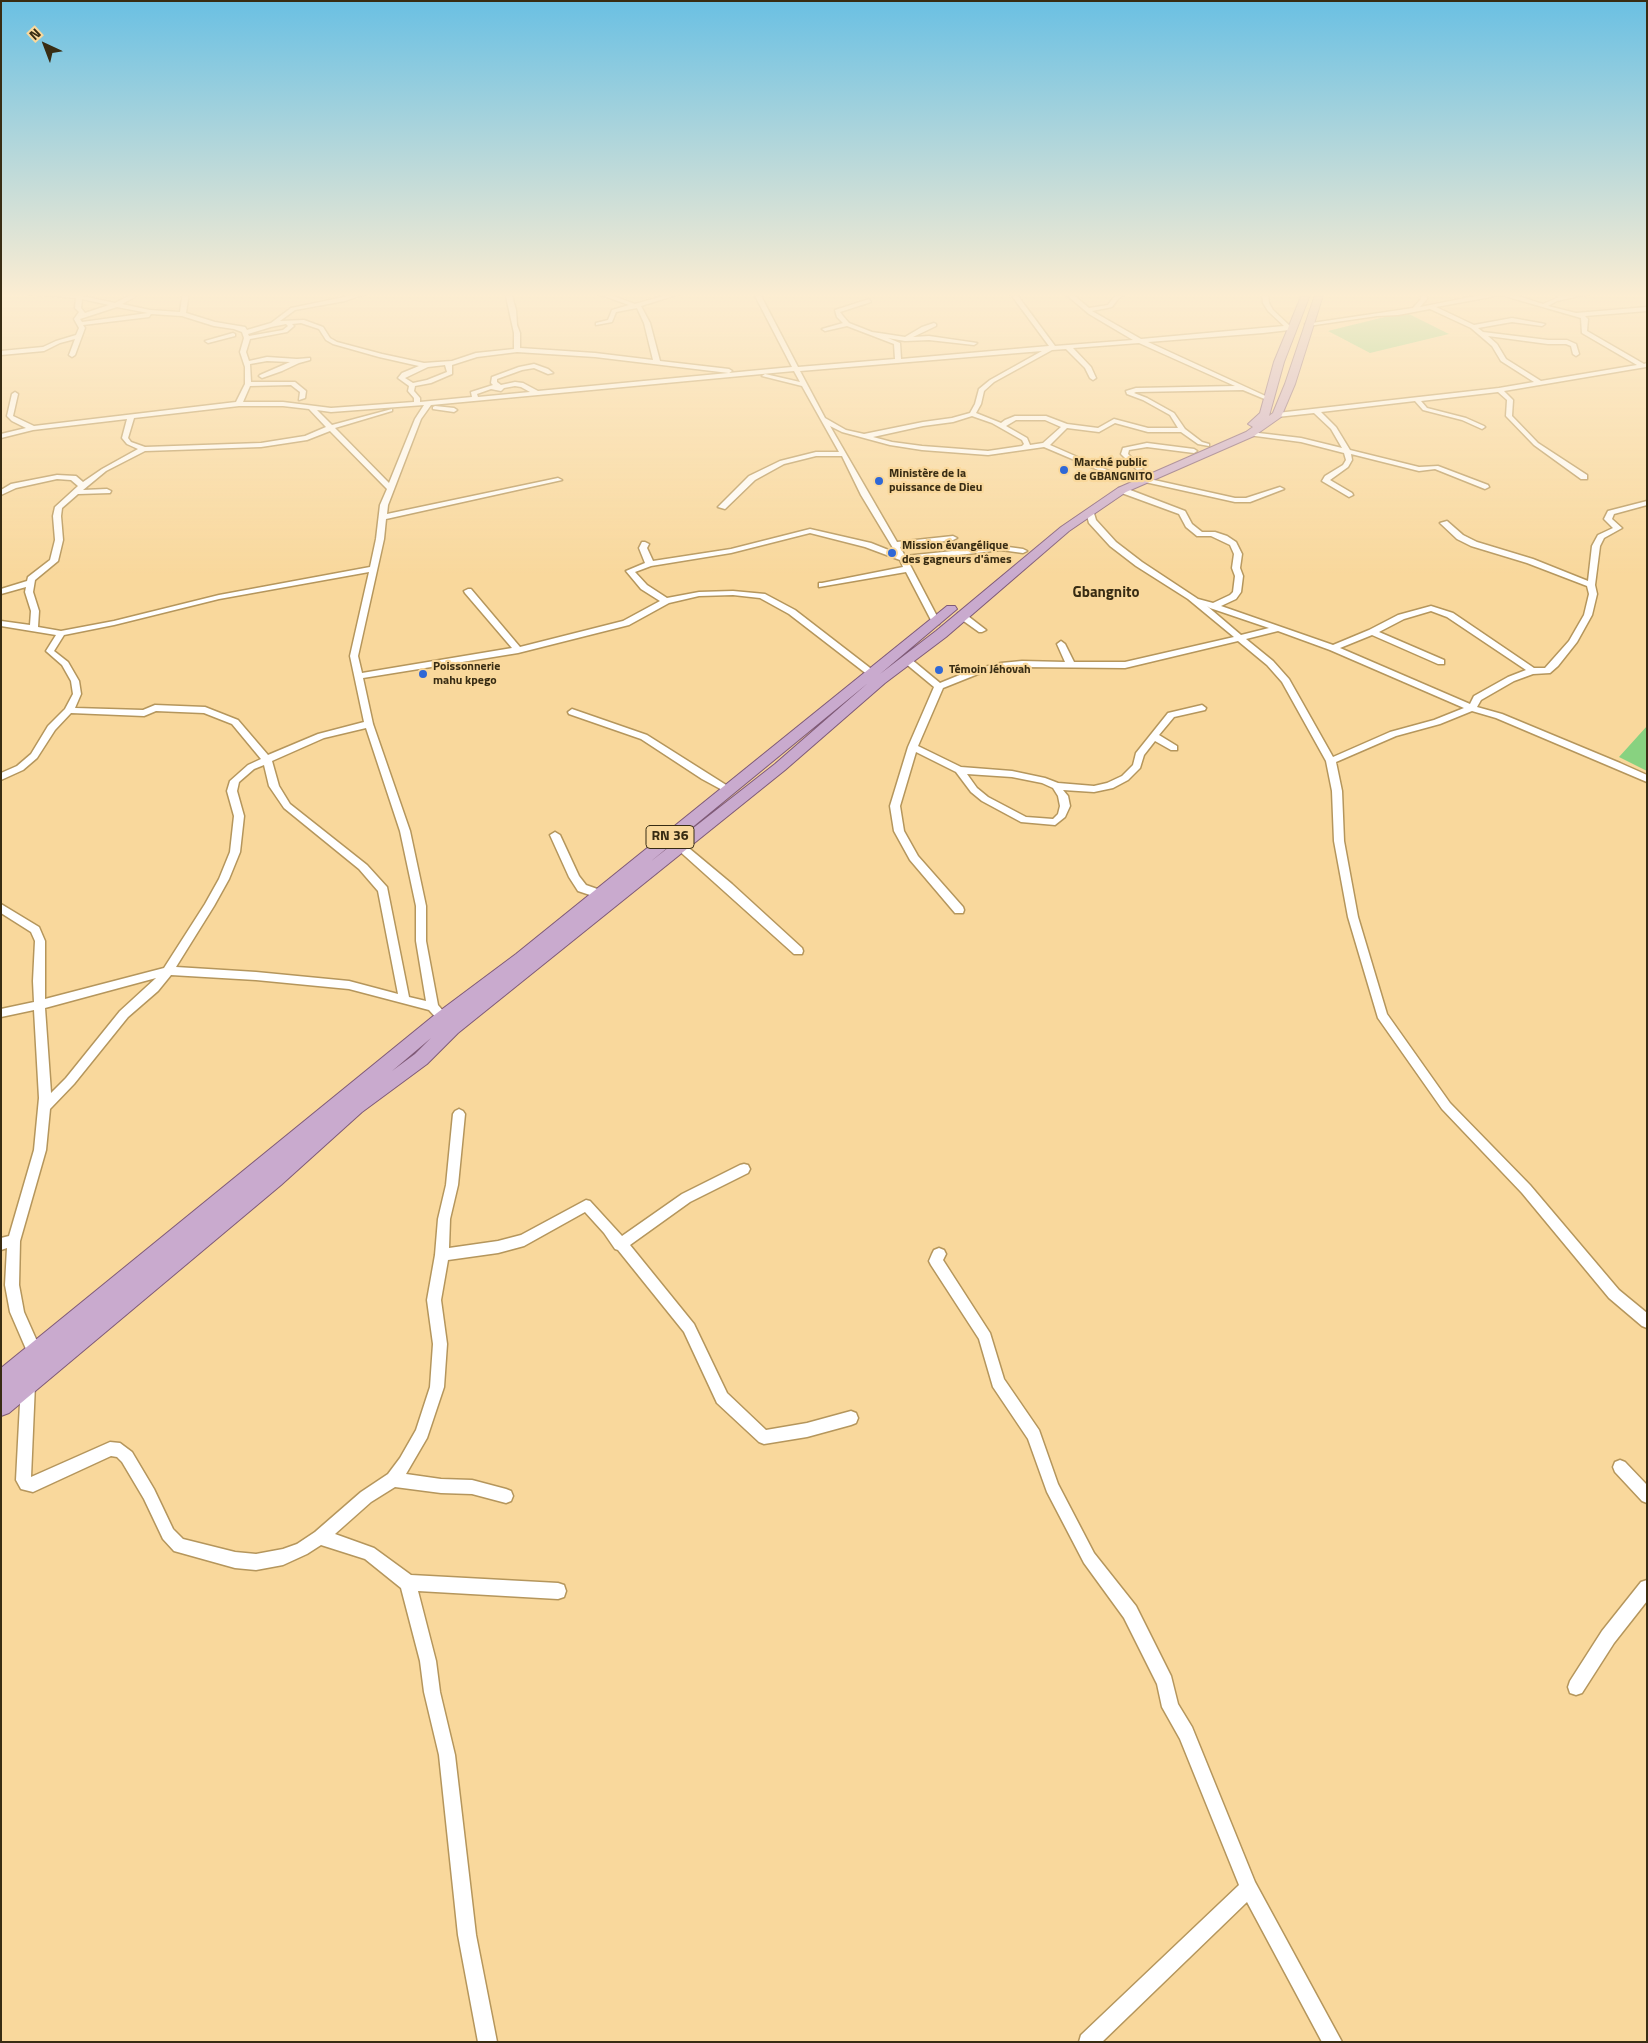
<!DOCTYPE html>
<html>
<head>
<meta charset="utf-8">
<style>
  body { margin:0 }
  #map { position:relative; width:1648px; height:2043px; overflow:hidden; background:#f9d89c; font-family:"Titillium Web",sans-serif }
  canvas { display:block }
  .frame { position:absolute; inset:0; border:2px solid #382c13; pointer-events:none }
  .north { position:absolute; left:20px; top:20px; width:50px; height:50px; -webkit-text-stroke:4px #f9d89c; paint-order:stroke; rotate:317deg; font-size:14px; font-weight:700; line-height:20px; text-align:center; color:#382c13 }
  .north::after { content:''; display:block; margin:auto; width:18px; height:22px; background:#382c13; clip-path:polygon(50% 0,100% 100%,50% 72%,0 100%) }
</style>
</head>
<body>
<div id="map">
<canvas width="1648" height="2043"></canvas>
<div class="frame"></div>
<div class="north">N</div>
</div>
<script>
const ctx = document.querySelector('canvas').getContext('2d');
ctx.lineJoin = 'round';
function fillPath(path, color) { ctx.fillStyle = color; ctx.fill(path, 'evenodd'); }
const poly = rows => new Path2D(rows.map(r => 'M' + r).join(''));
function trace(path, color, width, dash) { ctx.strokeStyle = color; ctx.lineWidth = width; ctx.lineCap = dash ? 'butt' : 'round'; ctx.setLineDash(dash || []); ctx.stroke(path); }
function write(font, color, halo, rows, align = 'center') {
  ctx.font = font + ' "Titillium Web",sans-serif'; ctx.lineWidth = 4.5; ctx.setLineDash([]); ctx.textBaseline = 'middle'; ctx.strokeStyle = halo; ctx.fillStyle = color; for (const [text, x, y, turn = 0] of rows) {
    ctx.save(); ctx.translate(x, y); ctx.rotate((+turn || 0) * Math.PI / 180); ctx.textAlign = isNaN(turn) ? turn : align; if (halo) ctx.strokeText(text, 0, 0); ctx.fillText(text, 0, 0); ctx.restore();
  }
}
fillPath(poly([
  [1405,312,1449,334,1370,353,1328,331],
  [1647,726,1647,771,1619,757]
]), '#88d280');
const minor = poly([
  [9,292,77,295,79,292,85,292,82,296,115,303,136,292,144,292,122,304,150,310,180,312,183,292,189,292,186,313,215,322,245,327,247,330,271,323,291,308,344,297,361,292,370,292,345,301,295,310,280,321,304,320,323,327,330,338,337,342,382,354,424,363,452,361,476,353,514,349,514,333,505,292,511,292,516,310,517,325,520,333,520,348,595,353,653,360,644,323,637,308,616,312,612,322,596,325,596,323,608,320,612,310,629,305,593,292,602,292,635,304,663,296,665,293,686,292,641,306,650,323,660,361,729,369,732,371,729,373,595,357,517,352,477,357,452,365,452,374,431,383,415,386,414,391,420,398,420,402,472,397,471,392,493,385,491,383,492,377,519,367,534,364,548,369,553,373,548,374,534,368,522,370,497,379,497,382,501,385,515,382,523,383,538,391,792,367,753,292,759,292,798,367,895,359,894,344,847,326,825,331,822,329,843,323,837,317,835,310,869,299,871,302,840,312,843,316,849,323,872,332,905,337,922,327,934,323,936,324,936,326,913,337,929,336,977,343,974,345,929,340,905,341,888,338,900,343,901,359,1049,346,1009,292,1015,292,1055,346,1133,340,1089,314,1063,292,1070,292,1089,308,1108,305,1114,297,1121,292,1128,292,1118,299,1112,307,1092,311,1141,339,1284,326,1268,311,1263,303,1262,292,1268,292,1269,303,1273,310,1290,326,1296,327,1289,330,1263,333,1148,342,1272,399,1267,400,1243,390,1136,392,1134,393,1147,398,1174,413,1185,429,1202,442,1209,444,1209,446,1198,444,1181,432,1148,432,1115,423,1099,432,1067,428,1050,445,1114,473,1132,477,1132,481,1129,481,1110,475,1044,447,988,455,922,450,890,445,842,432,830,426,897,542,953,536,957,538,953,540,900,547,905,556,1001,546,1023,549,1027,551,1023,553,1001,550,908,561,940,622,939,624,932,622,906,572,819,587,819,583,822,583,903,567,900,560,865,547,810,533,731,553,651,566,635,572,647,585,667,598,699,592,733,591,765,594,795,610,874,671,874,675,868,675,789,614,760,598,733,595,699,596,669,603,629,625,518,653,363,678,373,724,410,831,426,906,426,941,438,1005,449,1018,447,1021,443,1022,439,1021,429,1010,349,989,256,980,171,975,158,991,128,1017,74,1084,50,1109,46,1150,20,1241,19,1285,24,1312,36,1339,47,1345,49,1350,47,1355,42,1356,26,1349,10,1312,5,1285,7,1248,1,1250,1,1238,9,1236,34,1150,39,1098,34,1010,1,1017,1,1009,34,1002,33,981,35,941,31,932,1,913,1,904,39,927,45,941,45,999,164,968,205,904,219,879,230,852,234,816,227,791,230,781,248,765,261,759,232,724,204,713,156,711,144,716,71,713,55,730,37,758,23,770,1,780,1,773,17,766,31,754,48,726,65,709,73,694,71,681,62,665,46,651,56,635,1,626,1,621,30,625,31,611,25,592,26,587,1,594,1,589,27,581,28,577,50,560,55,540,53,516,55,507,78,486,71,480,57,479,16,488,1,495,1,490,11,484,57,475,76,476,83,482,102,469,138,449,127,444,122,438,127,419,33,430,1,438,1,434,26,428,12,421,7,416,12,394,15,392,18,394,13,416,34,426,236,402,245,384,245,367,240,352,244,338,242,332,234,329,214,326,182,316,151,314,149,317,83,325,85,328,75,355,72,357,69,355,75,339,60,343,44,351,1,355,1,351,43,347,56,341,76,335,79,328,74,319,79,312,75,308,76,298,9,292],
  [82,299,109,305,85,313,81,308,82,299],
  [117,307,148,313,82,322,80,319,117,307],
  [301,323,319,329,326,340,333,344,379,357,419,366,402,373,398,378,409,386,408,391,414,398,414,402,331,408,283,402,243,402,250,386,291,385,300,392,299,400,305,398,306,391,295,382,251,382,250,364,267,361,290,362,260,375,259,376,262,378,282,371,299,363,310,360,310,358,297,359,267,357,249,361,246,352,250,339,287,332,294,326,292,324,301,323],
  [286,324,288,326,283,330,249,336,248,334,271,327,286,324],
  [1139,343,1235,386,1136,388,1126,391,1127,394,1143,400,1170,415,1178,428,1148,428,1114,419,1098,428,1067,424,1046,416,1015,416,1005,420,1001,423,976,413,981,404,984,391,994,382,1052,350,1066,349,1085,368,1090,378,1093,380,1096,378,1091,367,1073,348,1139,343],
  [1042,351,990,380,979,389,975,404,970,413,952,418,923,422,864,434,846,430,825,418,800,371,1042,351],
  [445,365,447,372,427,380,413,383,405,378,428,367,445,365],
  [794,371,800,382,765,374,762,376,802,386,839,452,816,452,780,461,749,476,718,507,725,509,755,480,784,464,816,456,842,456,861,495,896,553,871,543,810,529,731,549,653,561,647,548,649,544,645,542,642,542,639,548,645,563,626,571,641,589,660,601,623,621,520,647,471,589,468,589,464,591,465,593,512,648,362,673,358,656,384,539,386,519,562,480,558,478,387,514,388,505,421,419,431,405,794,371],
  [515,386,521,387,530,392,478,397,477,394,491,389,501,391,504,388,515,386],
  [424,405,415,419,389,483,335,428,392,411,392,409,332,425,317,410,331,412,424,405],
  [239,406,283,406,309,409,326,427,305,436,261,443,145,447,131,442,128,438,134,418,239,406],
  [972,416,992,423,1022,440,1024,444,1022,446,988,451,922,446,892,442,873,437,923,426,953,422,972,416],
  [1016,420,1045,420,1061,427,1043,443,1030,445,1027,438,1006,426,1016,420],
  [330,431,387,489,380,505,376,539,370,567,219,595,114,621,61,631,38,627,39,611,33,592,35,580,58,561,63,540,61,516,62,508,78,494,110,493,111,491,107,489,83,490,106,471,145,451,261,447,307,440,330,431],
  [369,572,350,656,364,722,318,734,268,755,238,720,205,707,155,705,143,710,75,708,81,694,79,681,68,662,54,651,64,635,114,625,219,599,369,572],
  [366,728,400,831,416,906,416,941,426,1001,409,997,387,887,367,865,290,804,279,786,272,761,324,738,366,728],
  [264,765,269,786,284,808,359,869,378,891,398,994,349,981,256,972,176,967,214,906,229,879,240,852,244,816,237,791,239,782,254,769,264,765],
  [156,978,120,1011,66,1078,51,1093,45,1008,156,978],
  [1420,292,1426,292,1427,299,1420,307,1496,292,1505,292,1543,304,1559,297,1549,292,1557,292,1565,296,1585,292,1597,292,1557,301,1548,306,1576,313,1647,307,1647,311,1585,316,1588,319,1587,331,1644,364,1647,363,1646,367,1504,391,1513,400,1512,416,1538,443,1587,475,1587,479,1581,479,1534,445,1506,416,1507,400,1498,392,1421,401,1427,408,1466,418,1484,426,1485,427,1482,429,1462,420,1423,410,1415,401,1321,412,1336,427,1350,450,1419,467,1438,466,1488,485,1489,487,1485,489,1435,469,1419,471,1351,454,1352,460,1348,467,1330,480,1352,493,1353,495,1349,497,1322,481,1325,476,1343,465,1346,460,1344,453,1301,442,1248,435,1248,433,1250,432,1301,438,1342,448,1331,429,1314,413,1277,417,1274,415,1277,413,1499,388,1534,382,1501,361,1492,346,1471,328,1430,309,1398,315,1377,316,1308,326,1305,324,1413,308,1421,299,1420,292],
  [1501,295,1581,318,1582,333,1637,365,1541,381,1506,359,1497,344,1488,336,1548,344,1566,344,1571,346,1573,354,1576,356,1579,354,1576,344,1567,340,1548,340,1483,332,1478,328,1512,322,1542,326,1545,324,1512,318,1474,325,1436,307,1501,295],
  [233,333,235,334,235,336,208,343,205,341,233,333],
  [435,406,454,408,457,410,454,412,433,409,433,407,435,406],
  [1147,443,1194,449,1197,451,1194,453,1147,447,1129,450,1128,454,1143,469,1137,470,1121,454,1123,448,1147,443],
  [1145,478,1235,498,1246,498,1280,487,1284,489,1250,502,1235,502,1145,482,1138,484,1134,482,1145,478],
  [1119,488,1125,488,1185,511,1192,524,1202,532,1215,532,1227,536,1236,542,1242,554,1240,568,1243,576,1241,592,1236,599,1221,606,1333,645,1369,630,1398,615,1431,606,1453,613,1534,668,1545,668,1569,641,1584,615,1589,594,1587,586,1527,563,1471,546,1457,539,1440,523,1447,521,1463,535,1477,542,1533,559,1588,581,1592,546,1598,535,1613,528,1604,519,1608,511,1647,501,1647,505,1614,514,1612,519,1622,528,1604,538,1600,546,1595,585,1597,594,1592,615,1577,642,1558,666,1550,673,1533,674,1514,681,1481,700,1477,707,1502,714,1620,763,1647,775,1647,782,1496,718,1472,711,1440,724,1396,736,1336,762,1342,791,1344,841,1358,917,1387,1014,1450,1103,1530,1185,1619,1290,1647,1313,1647,1328,1642,1326,1609,1298,1522,1193,1442,1109,1378,1018,1348,917,1334,841,1332,791,1326,761,1282,682,1267,665,1238,641,1125,668,1022,667,1001,669,978,674,943,688,918,746,961,767,1012,771,1045,778,1058,783,1094,786,1107,783,1122,776,1133,765,1136,753,1168,713,1202,705,1206,708,1205,710,1174,717,1159,735,1177,746,1177,750,1171,750,1155,741,1144,755,1140,768,1128,780,1113,788,1094,792,1063,790,1068,796,1070,806,1065,817,1055,825,1021,822,982,801,971,792,956,772,916,752,900,806,904,831,918,856,963,907,964,910,963,913,955,913,910,860,894,831,890,806,908,747,934,687,905,663,905,659,911,659,940,683,972,670,1001,663,1022,661,1065,662,1057,644,1061,641,1065,644,1074,662,1125,662,1234,637,1188,599,1136,566,1110,546,1089,523,1086,512,1093,510,1096,520,1116,542,1142,562,1198,599,1213,603,1230,595,1233,592,1235,576,1232,568,1234,554,1230,545,1211,536,1197,536,1186,527,1179,514,1119,492,1119,488],
  [1207,606,1210,608,1269,628,1241,635,1207,606],
  [1431,611,1447,617,1526,670,1508,677,1474,696,1470,704,1340,648,1372,635,1438,664,1444,664,1444,660,1379,632,1404,619,1431,611],
  [1278,631,1330,650,1464,708,1434,720,1390,732,1333,757,1289,679,1273,661,1246,639,1278,631],
  [967,774,1012,777,1042,783,1053,788,1058,796,1060,806,1058,814,1053,819,1026,817,988,797,977,788,967,774],
  [958,613,964,613,986,630,982,632,979,632,958,617,958,613],
  [572,709,647,735,734,790,729,793,726,792,702,779,641,739,569,714,568,712,572,709],
  [555,832,560,835,579,876,586,885,603,891,604,894,603,897,599,898,578,891,569,877,550,835,555,832],
  [680,843,684,844,732,884,802,948,803,951,802,954,794,954,676,848,675,846,680,843],
  [459,1109,463,1111,465,1114,458,1185,450,1219,449,1248,498,1241,521,1235,586,1200,590,1201,622,1236,682,1194,740,1165,744,1164,748,1165,750,1169,748,1173,690,1202,630,1245,694,1324,727,1393,766,1430,807,1423,851,1411,856,1413,858,1418,856,1423,851,1425,807,1437,764,1444,759,1442,717,1403,684,1332,618,1250,615,1249,604,1233,585,1212,524,1246,498,1253,448,1260,441,1300,447,1344,444,1387,427,1438,406,1474,441,1479,472,1480,506,1489,511,1491,513,1496,511,1501,506,1503,472,1494,441,1493,395,1487,371,1502,335,1534,374,1548,411,1575,558,1583,564,1585,566,1591,564,1597,558,1599,418,1591,436,1661,440,1692,455,1755,476,1935,497,2042,478,2042,458,1935,439,1755,424,1692,420,1661,401,1588,365,1559,321,1545,307,1554,283,1565,256,1570,235,1568,174,1551,163,1539,144,1499,122,1462,117,1457,111,1456,33,1492,21,1489,16,1480,21,1384,23,1379,28,1377,33,1379,35,1384,31,1477,110,1442,120,1443,132,1452,154,1489,173,1529,183,1539,235,1552,256,1554,283,1549,297,1544,315,1532,361,1492,388,1474,400,1458,416,1430,430,1387,433,1344,427,1300,435,1255,438,1219,446,1185,453,1114,455,1111,459,1109],
  [939,1248,944,1250,946,1254,943,1260,990,1333,1004,1379,1039,1430,1058,1484,1094,1553,1136,1606,1171,1676,1178,1704,1192,1727,1255,1882,1342,2042,1322,2042,1247,1902,1102,2042,1079,2042,1081,2035,1239,1885,1180,1739,1162,1707,1157,1684,1124,1618,1084,1563,1047,1492,1028,1439,993,1387,979,1339,931,1265,929,1261,932,1254,934,1250,939,1248],
  [1620,1460,1625,1462,1647,1485,1647,1503,1642,1501,1615,1472,1613,1467,1615,1462,1620,1460],
  [1647,1580,1647,1601,1614,1643,1582,1693,1576,1695,1570,1693,1568,1687,1570,1681,1602,1631,1641,1582,1647,1580]
]);
const primary = poly([
  [1303,292,1311,292,1284,362,1269,416,1273,413,1285,384,1316,292,1324,292,1295,384,1281,417,1254,436,1126,492,1069,531,946,637,885,683,785,770,458,1033,427,1064,362,1112,281,1185,9,1413,1,1416,1,1368,437,1013,516,954,947,606,955,606,957,609,880,674,936,631,1061,527,1118,488,1246,432,1253,427,1248,424,1260,413,1274,362,1303,292],
  [868,683,775,764,650,862,868,683],
  [431,1038,415,1054,392,1071,431,1038]
]);
trace(minor, '#b5965c', 3);
trace(primary, '#7f5a77', 2);
fillPath(minor, '#fff');
fillPath(primary, '#c9aace');
const sky = ctx.createLinearGradient(0, 0, 0, 578);
sky.addColorStop(0, '#6ac0e3');
sky.addColorStop(0.51, '#fcedd2');
sky.addColorStop(1, '#fcedd200');
ctx.fillStyle = sky;
ctx.fillRect(0, 0, 1648, 578);
for (const [x, y, r, color] of [
  [1064,470,5,"#2f68d6"],
  [879,481,5,"#2f68d6"],
  [892,553,5,"#2f68d6"],
  [939,670,5,"#2f68d6"],
  [423,674,5,"#2f68d6"]
]) { const dot = new Path2D(); dot.arc(x, y, r, 0, 2 * Math.PI); ctx.fillStyle = color; ctx.fill(dot); trace(dot, '#f9d89c', 2); }
write('bold 12px', '#382c13', '#f9d89c', [
  ["Marché public",1074,463],
  ["de GBANGNITO",1074,477],
  ["Ministère de la",889,474],
  ["puissance de Dieu",889,488],
  ["Mission évangélique",902,546],
  ["des gagneurs d'âmes",902,560],
  ["Poissonnerie",433,667],
  ["mahu kpego",433,681],
  ["Témoin Jéhovah",949,670]
], 'left');
for (const [x, y, w] of [
  [670,837,48]
]) { const box = new Path2D(); box.roundRect(x - w / 2, y - 11.5, w, 23, 4); ctx.fillStyle = '#f9d89c'; ctx.fill(box); trace(box, '#382c13', 1); }
write('bold 14px', '#382c13', null, [
  ["RN 36",670,837]
]);
write('bold 15px', '#382c13', '#f9d89c', [
  ["Gbangnito",1106,593]
]);
</script>
</body>
</html>
